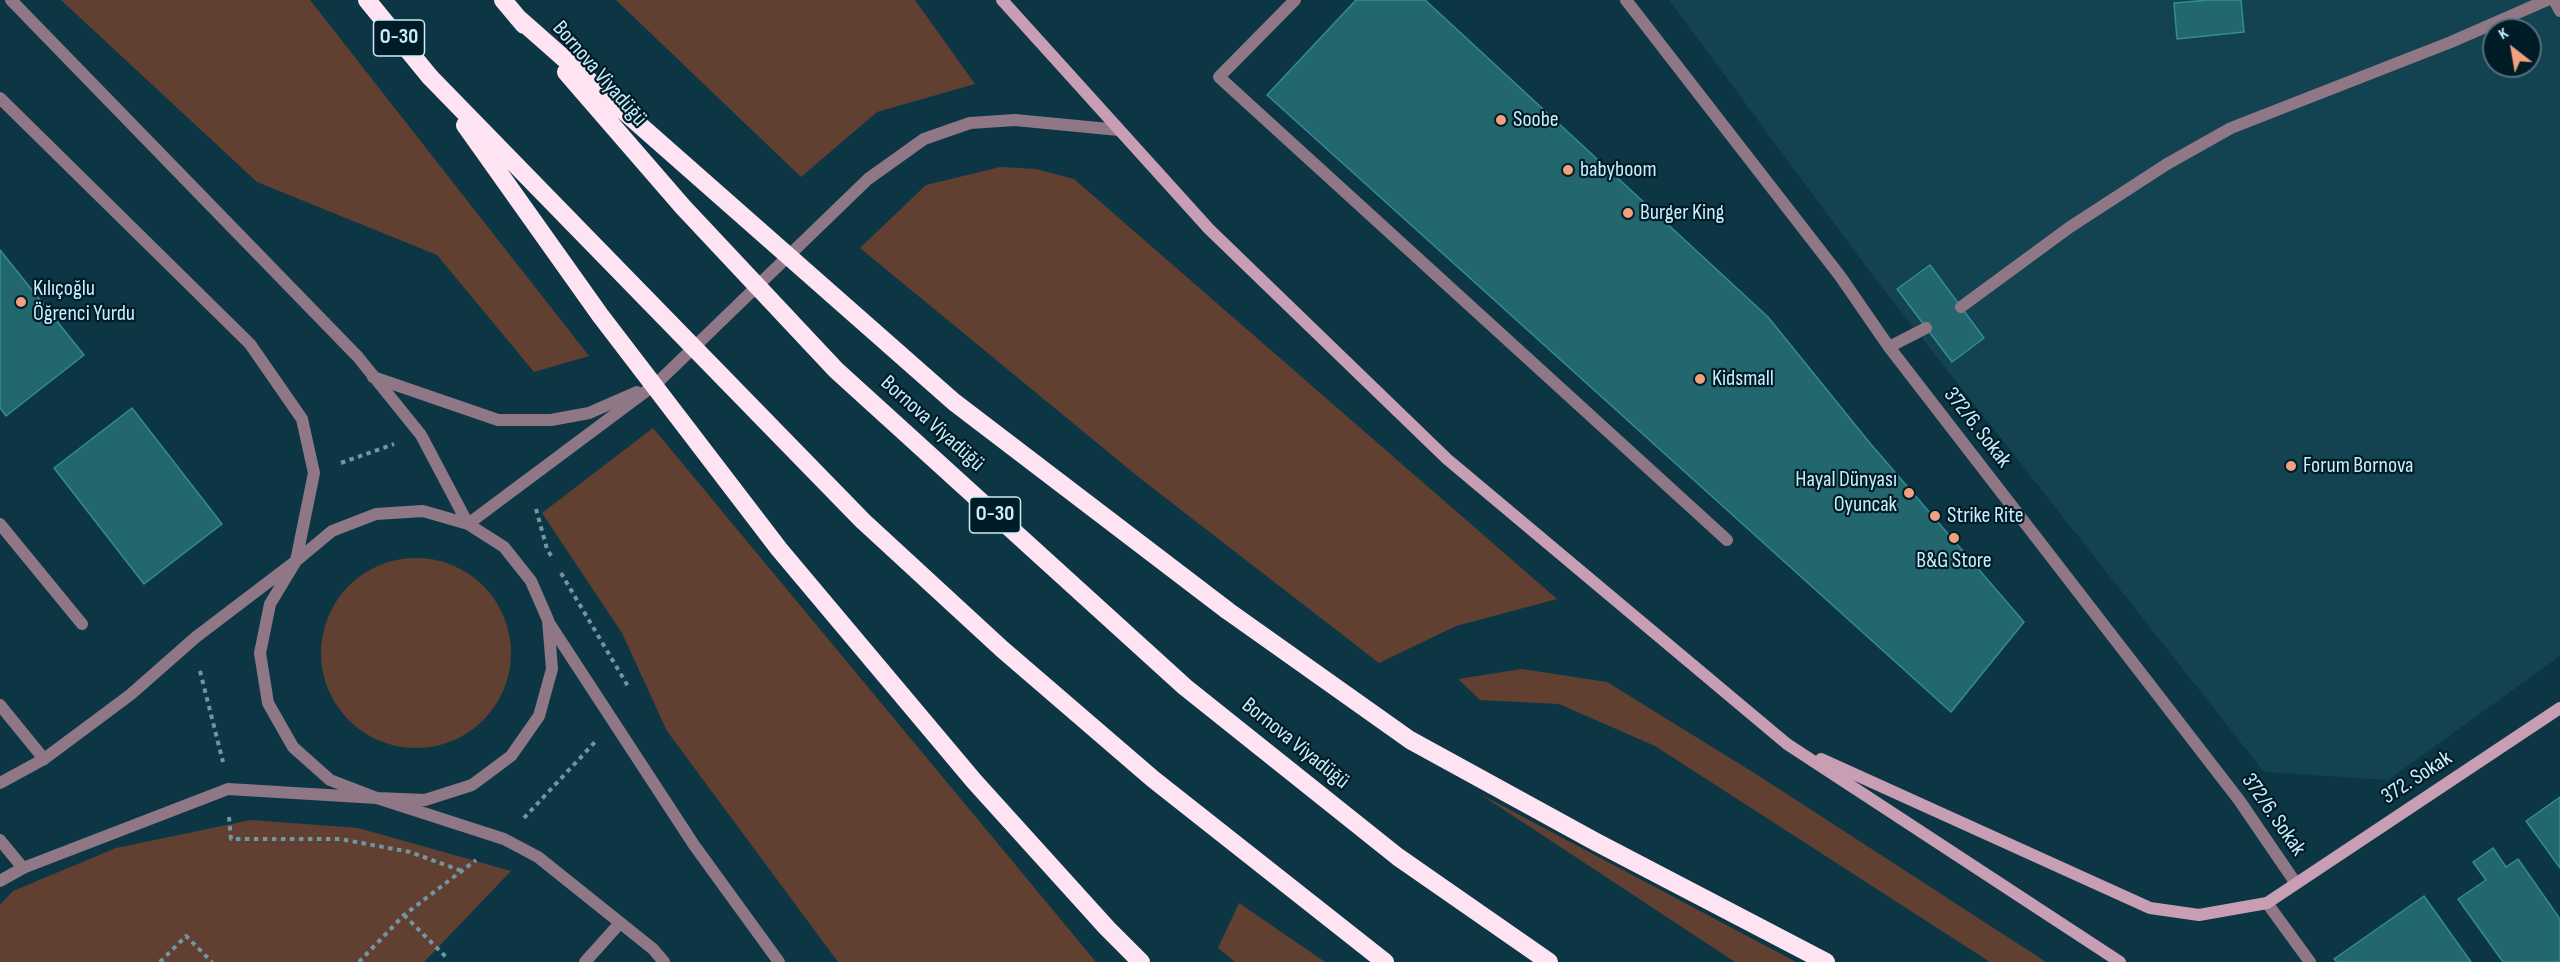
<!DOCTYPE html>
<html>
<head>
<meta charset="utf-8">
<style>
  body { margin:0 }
  #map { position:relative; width:2560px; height:962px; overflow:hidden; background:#0d3644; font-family:"Sofia Sans Condensed",sans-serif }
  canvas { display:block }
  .north { position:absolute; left:2482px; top:18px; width:60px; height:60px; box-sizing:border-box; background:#001d27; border:2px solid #51707c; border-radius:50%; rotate:329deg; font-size:16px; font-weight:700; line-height:24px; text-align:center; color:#caedfc }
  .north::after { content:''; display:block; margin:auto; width:21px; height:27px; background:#f1a17d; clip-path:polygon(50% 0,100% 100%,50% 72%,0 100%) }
</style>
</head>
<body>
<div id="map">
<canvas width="2560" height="962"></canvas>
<div class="north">K</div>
</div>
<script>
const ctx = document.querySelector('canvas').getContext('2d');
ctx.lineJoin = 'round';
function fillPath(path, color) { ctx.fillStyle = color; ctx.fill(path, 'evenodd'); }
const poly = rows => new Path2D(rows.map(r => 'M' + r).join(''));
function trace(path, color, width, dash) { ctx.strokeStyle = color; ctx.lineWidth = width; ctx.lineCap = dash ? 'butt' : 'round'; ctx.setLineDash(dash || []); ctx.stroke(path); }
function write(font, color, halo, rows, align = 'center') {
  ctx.font = font + ' "Sofia Sans Condensed",sans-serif'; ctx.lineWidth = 4.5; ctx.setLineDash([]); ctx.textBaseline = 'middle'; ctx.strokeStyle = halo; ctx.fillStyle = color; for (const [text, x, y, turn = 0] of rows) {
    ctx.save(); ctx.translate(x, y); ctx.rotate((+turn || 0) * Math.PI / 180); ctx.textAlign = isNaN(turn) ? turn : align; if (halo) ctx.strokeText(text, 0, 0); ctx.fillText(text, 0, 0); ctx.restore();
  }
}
fillPath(poly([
  [1669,0,2560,0,2560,656,2388,780,2264,772,1873,276],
  [2494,30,2530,30,2530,66,2494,66]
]), '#134251');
fillPath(poly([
  [61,0,310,0,589,356,534,372,437,255,257,182],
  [616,0,915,0,975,84,877,112,801,177],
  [1000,167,1036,169,1074,179,1557,599,1456,626,1379,663,1141,479,860,248,926,185],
  [653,428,1096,962,838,962,667,731,622,633,542,513],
  '321 653a95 95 0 1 1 190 0a95 95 0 1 1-190 0Z',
  [1522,669,1607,682,1759,776,2046,962,1990,962,1655,746,1559,704,1480,700,1458,679],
  [1480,794,1796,962,1735,962],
  [251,820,358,828,511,871,424,962,0,962,0,905,13,891,116,848],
  [1239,903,1325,962,1235,962,1218,948]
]), '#624031');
const building = poly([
  [1356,0,1425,0,1768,317,1869,442,2024,622,1951,712,1267,95,1356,0],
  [2209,0,2241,0,2244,32,2177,39,2174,3,2209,0],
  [0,250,84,355,6,416,0,408,0,250],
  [1930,265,1984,338,1952,362,1897,289,1930,265],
  [132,408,222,524,144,584,54,468,132,408],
  [2560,797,2560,868,2526,821,2560,797],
  [2493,848,2506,867,2518,859,2560,919,2560,962,2503,962,2458,899,2486,880,2473,862,2493,848],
  [2424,896,2471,962,2337,962,2334,959,2424,896]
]);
fillPath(building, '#23676e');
trace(building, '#328c95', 1.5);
trace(poly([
  [341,463,394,444],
  [536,509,547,549,553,559],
  [561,573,629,688],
  [200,671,223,762],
  [229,817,231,839,340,839,410,852,462,871],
  [524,818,595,742],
  [404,915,448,959],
  [160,962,186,936,212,962],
  [359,962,404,915,476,860]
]), '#7096a4', 4, [4.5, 4.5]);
trace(poly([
  [1295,0,1219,77,1727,540],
  [1626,0,1840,276,1889,347,2239,800,2295,882],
  [2554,0,2560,11],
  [1961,307,2070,227,2167,164,2231,128,2451,42,2547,0],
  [1889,347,1926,328],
  [2267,903,2310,962],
  [585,962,620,923]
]), '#907785', 12);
trace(poly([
  [0,524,82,624],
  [0,705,44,759],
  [0,840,23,868]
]), '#907785', 12);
trace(poly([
  [11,0,358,357,421,435,468,524],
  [0,98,250,344,302,419,314,473,296,561,196,637,130,695,44,759,0,783],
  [373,377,498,420,551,420,589,413,637,392],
  [468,524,657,383,868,179,924,139,970,123,1015,120,1119,130],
  [549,623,694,845,779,962],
  [0,881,23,868,228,789,377,798,425,800,472,785,511,756,539,716,552,669,548,620,531,581,504,547,468,524,423,511,376,514,332,531,296,561,270,604,260,653,268,703,293,747,330,780,377,798,504,839,538,857,653,949,664,962]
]), '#907785', 12);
trace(poly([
  [1002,0,1209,229,1447,459,1787,744,2120,962],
  [1821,759,2150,908,2199,915,2267,903,2560,708]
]), '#c79eb4', 12);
trace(poly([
  [367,0,430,77]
]), '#fee4f2', 18);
trace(poly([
  [503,0,524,25],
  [517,17,954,402,1228,611,1410,740,1596,842,1826,962],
  [566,72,683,207,836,370,1185,687,1398,857,1549,962],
  [430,77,863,521,1002,649,1153,779,1385,962],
  [465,125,600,315,779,549,974,781,1107,928,1141,962]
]), '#fee4f2', 18);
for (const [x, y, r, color] of [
  [1501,120,6,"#f1a17d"],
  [1568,170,6,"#f1a17d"],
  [1628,213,6,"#f1a17d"],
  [21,302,6,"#f1a17d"],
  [1700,379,6,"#f1a17d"],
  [2291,466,6,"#f1a17d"],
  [1909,493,6,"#f1a17d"],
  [1935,516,6,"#f1a17d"],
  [1954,538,6,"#f1a17d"]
]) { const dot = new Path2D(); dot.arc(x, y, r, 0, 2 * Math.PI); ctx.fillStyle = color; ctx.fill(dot); trace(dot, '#001d27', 2); }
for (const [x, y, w] of [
  [399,38,51],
  [995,515,51]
]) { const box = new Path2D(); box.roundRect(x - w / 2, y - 18, w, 36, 4.5); ctx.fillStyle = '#001d27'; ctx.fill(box); trace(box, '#caedfc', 1.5); }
write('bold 21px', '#caedfc', null, [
  ["O-30",399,38],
  ["O-30",995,515]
]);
write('22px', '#caedfc', '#001d27', [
  ["Bornova Viyadüğü",599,74,49],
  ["Bornova Viyadüğü",932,424,42],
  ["372/6. Sokak",1977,428,52],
  ["Bornova Viyadüğü",1295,744,39],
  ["372. Sokak",2417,778,-33],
  ["372/6. Sokak",2273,815,55]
]);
write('22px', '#caedfc', '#001d27', [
  ["Soobe",1513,120],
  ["babyboom",1580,170],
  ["Burger King",1640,213],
  ["Kılıçoğlu",33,289],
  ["Öğrenci Yurdu",33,314],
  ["Kidsmall",1712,379],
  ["Forum Bornova",2303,466],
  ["Hayal Dünyası",1897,480,"right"],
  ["Oyuncak",1897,505,"right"],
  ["Strike Rite",1947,516],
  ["B&G Store",1954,561,"center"]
], 'left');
</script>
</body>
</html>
